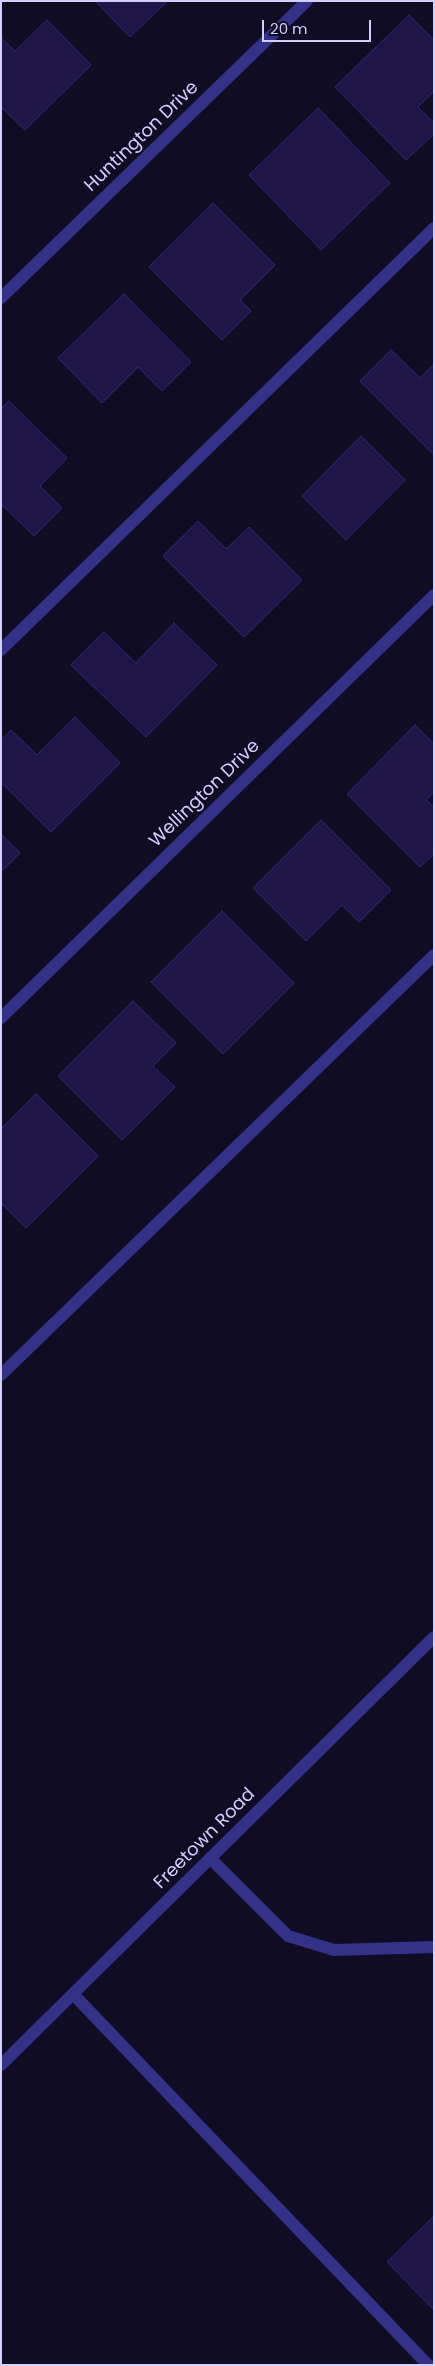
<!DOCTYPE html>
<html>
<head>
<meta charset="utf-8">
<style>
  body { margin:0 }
  #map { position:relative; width:435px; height:2366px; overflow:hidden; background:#0f0c24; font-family:Poppins,sans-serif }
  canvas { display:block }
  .frame { position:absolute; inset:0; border:2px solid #d3cfff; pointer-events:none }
  .scale { position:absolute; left:262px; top:20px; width:109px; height:22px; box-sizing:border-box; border:2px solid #d3cfff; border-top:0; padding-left:6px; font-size:15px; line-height:18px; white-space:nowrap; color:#d3cfff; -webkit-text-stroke:4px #0f0c24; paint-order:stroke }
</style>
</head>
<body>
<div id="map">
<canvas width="435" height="2366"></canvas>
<div class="frame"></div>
<div class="scale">20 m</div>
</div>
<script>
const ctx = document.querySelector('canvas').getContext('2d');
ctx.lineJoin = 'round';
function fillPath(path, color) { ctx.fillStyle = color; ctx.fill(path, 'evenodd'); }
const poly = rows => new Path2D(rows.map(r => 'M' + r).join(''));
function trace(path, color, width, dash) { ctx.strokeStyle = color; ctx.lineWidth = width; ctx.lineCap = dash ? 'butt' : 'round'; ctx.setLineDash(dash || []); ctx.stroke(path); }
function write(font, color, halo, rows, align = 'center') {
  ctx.font = font + ' Poppins,sans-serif'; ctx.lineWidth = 4; ctx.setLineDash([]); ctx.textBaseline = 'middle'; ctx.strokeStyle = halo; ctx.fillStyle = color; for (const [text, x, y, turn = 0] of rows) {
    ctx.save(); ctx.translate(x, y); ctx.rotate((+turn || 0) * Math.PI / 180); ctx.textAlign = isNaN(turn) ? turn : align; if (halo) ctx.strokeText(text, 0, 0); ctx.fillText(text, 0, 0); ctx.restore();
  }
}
const building = poly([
  [95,1,168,1,130,37,95,1],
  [409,15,434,40,434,91,418,107,434,123,434,134,406,160,335,87,409,15],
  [47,20,91,65,25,130,1,107,1,38,15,51,47,20],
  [318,108,390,183,321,250,249,175,318,108],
  [213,203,275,265,240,300,251,311,222,340,149,267,213,203],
  [124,294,191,362,162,391,138,367,102,403,58,358,124,294],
  [391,350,420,378,434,364,434,455,360,381,391,350],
  [9,401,67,458,40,486,62,508,34,536,1,504,1,409,9,401],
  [361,436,405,480,346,540,302,496,361,436],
  [198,521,226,549,249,527,302,580,244,637,163,556,198,521],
  [174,623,217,665,146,737,71,665,104,632,136,663,174,623],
  [75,717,120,763,51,832,1,782,1,740,11,730,37,755,75,717],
  [415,725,434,744,434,792,426,800,434,807,434,854,420,867,347,794,415,725],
  [321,820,391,890,359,922,342,905,306,941,253,888,321,820],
  [1,834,20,853,1,872,1,834],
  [222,911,294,983,223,1054,151,982,222,911],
  [133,1001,176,1043,153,1066,175,1087,122,1140,58,1076,133,1001],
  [36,1094,98,1156,26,1228,1,1203,1,1129,36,1094],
  [434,2216,434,2310,387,2262,434,2216]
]);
fillPath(building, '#1f1647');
trace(building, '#332676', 1);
trace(poly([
  [1,650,434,228],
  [1,1375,434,955],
  [210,1858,288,1936,334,1950,434,1947],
  [73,1994,428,2365]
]), '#333288', 12);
trace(poly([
  [1,298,307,1],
  [1,1018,434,595]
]), '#333288', 12);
trace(poly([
  [1,2065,434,1637]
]), '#333288', 12);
write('18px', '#d3cfff', '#0f0c24', [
  ["Huntington Drive",142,137,-44],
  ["Wellington Drive",205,794,-44],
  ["Freetown Road",205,1839,-45]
]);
</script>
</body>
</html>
